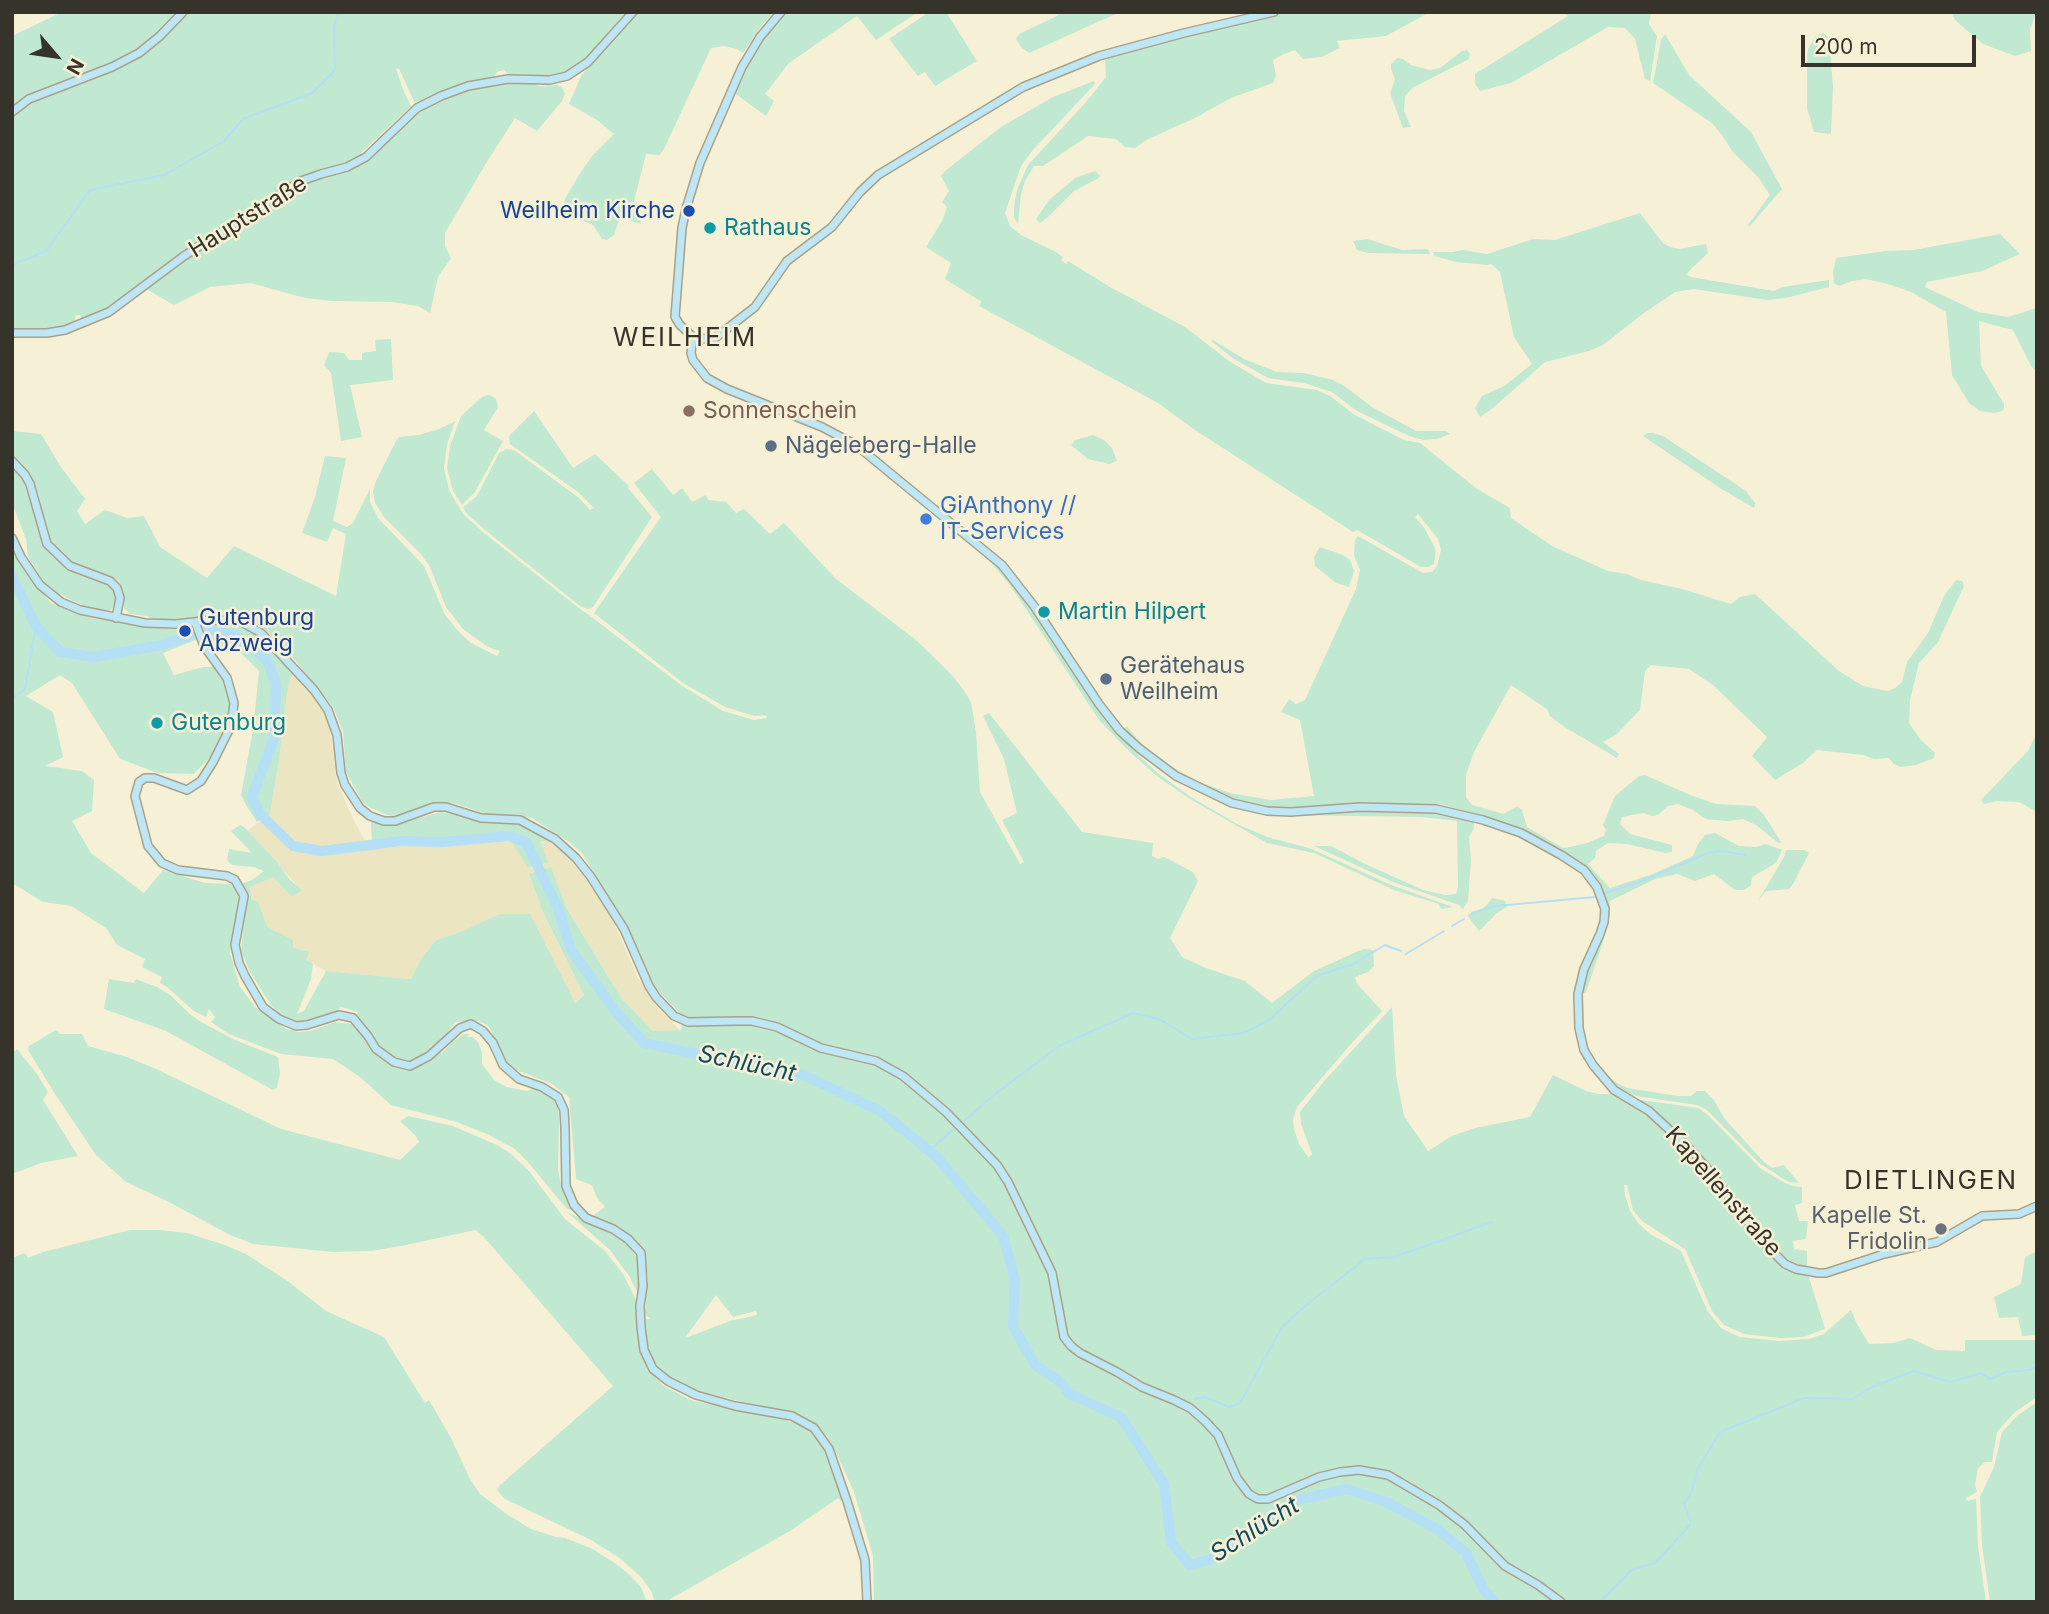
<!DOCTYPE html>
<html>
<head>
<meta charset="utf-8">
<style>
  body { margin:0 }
  #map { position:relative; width:2049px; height:1614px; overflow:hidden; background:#f6f1d6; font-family:Inter,sans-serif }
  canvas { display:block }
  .frame { position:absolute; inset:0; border:14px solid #36342a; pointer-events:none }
  .north { position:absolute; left:21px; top:21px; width:70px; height:70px; -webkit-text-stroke:5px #f6f1d6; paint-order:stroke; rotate:119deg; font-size:19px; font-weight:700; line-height:28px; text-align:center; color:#36342a }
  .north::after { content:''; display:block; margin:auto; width:24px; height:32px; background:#36342a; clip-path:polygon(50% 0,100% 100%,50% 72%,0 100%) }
  .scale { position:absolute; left:1801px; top:35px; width:175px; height:32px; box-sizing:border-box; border:4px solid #36342a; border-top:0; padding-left:9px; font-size:21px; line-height:24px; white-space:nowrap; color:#36342a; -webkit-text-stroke:5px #f6f1d6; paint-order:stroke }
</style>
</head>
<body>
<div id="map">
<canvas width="2049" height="1614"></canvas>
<div class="frame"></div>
<div class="north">N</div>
<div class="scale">200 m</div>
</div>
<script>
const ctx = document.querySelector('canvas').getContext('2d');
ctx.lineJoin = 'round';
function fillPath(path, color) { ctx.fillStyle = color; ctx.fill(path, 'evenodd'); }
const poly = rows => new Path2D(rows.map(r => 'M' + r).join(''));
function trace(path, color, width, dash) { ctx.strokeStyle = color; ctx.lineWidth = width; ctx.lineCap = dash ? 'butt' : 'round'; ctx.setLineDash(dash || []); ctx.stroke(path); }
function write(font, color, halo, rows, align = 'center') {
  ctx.font = font + ' Inter,sans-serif'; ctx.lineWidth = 5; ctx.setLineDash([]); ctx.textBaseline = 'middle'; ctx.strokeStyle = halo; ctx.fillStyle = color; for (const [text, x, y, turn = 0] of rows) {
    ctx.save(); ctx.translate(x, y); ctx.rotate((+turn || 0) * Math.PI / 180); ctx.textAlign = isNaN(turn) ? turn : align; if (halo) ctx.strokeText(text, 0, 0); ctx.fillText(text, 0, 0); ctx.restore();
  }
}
fillPath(poly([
  [295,673,318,701,329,722,337,782,352,817,369,848,511,841,548,841,567,856,583,874,613,920,637,976,656,1006,681,1031,653,1031,622,999,566,907,551,868,529,875,542,910,584,995,574,1003,463,931,436,940,421,959,411,979,326,971,251,930,250,887,273,876,292,897,301,890,247,831,270,814,279,761,287,693,291,677]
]), '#ece5c2');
fillPath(poly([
  [62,12,626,12,586,60,568,72,548,78,509,75,504,70,497,72,494,77,468,82,439,92,415,103,399,69,396,69,404,92,411,106,360,154,346,162,301,177,110,309,83,321,80,315,75,316,76,323,67,326,47,330,12,329,12,36],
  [635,12,774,12,761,26,743,53,737,49,724,46,711,48,665,147,660,155,646,154,633,205,640,208,641,224,624,219,619,220,614,235,607,240,602,239,593,225,581,220,568,217,558,218,566,197,579,175,592,156,614,134,597,120,569,104,581,76],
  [785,12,918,12,876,40,857,16,789,63,765,94,774,101,766,116,733,92,763,38],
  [929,12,946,12,977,61,935,86,925,72,918,76,889,39],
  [1060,12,1120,12,1029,53,1021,47,1016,39,1019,34,1057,16],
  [1288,12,1430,12,1386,36,1337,41,1340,48,1321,57,1303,59,1295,50,1284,54,1273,60,1276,76,1273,83,1231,98,1195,118,1146,140,1135,148,1125,147,1116,139,1088,136,1043,166,1034,166,1025,181,1021,194,1018,224,1014,217,1014,206,1017,190,1028,165,1086,102,1106,77,1105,58,1183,36],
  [1564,12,1651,12,1649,24,1657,36,1650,81,1645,79,1635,39,1625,28,1608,27,1511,83,1480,91,1475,84,1475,74,1568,16],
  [1951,12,2036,12,2030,30,2031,51,2015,56,1983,44,1956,21],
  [1823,33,1829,38,1833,87,1831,134,1814,132,1807,108,1807,62,1808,49,1815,37],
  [1665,34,1689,75,1751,132,1782,189,1749,227,1748,225,1770,195,1758,177,1732,151,1722,135,1712,123,1653,83,1661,40],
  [1467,50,1470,54,1469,59,1412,88,1405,96,1404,111,1411,127,1403,128,1390,93,1395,79,1391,69,1391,64,1397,58,1403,59,1411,65,1430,70,1440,68,1462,51],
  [532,81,538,86,557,85,562,87,565,94,562,101,537,131,515,118,485,165,445,233,445,246,451,258,438,277,430,313,418,306,391,302,332,301,305,298,251,283,210,287,174,305,146,289,184,261,301,185,329,175,348,170,365,161,418,111,442,97,471,87],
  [1094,81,1095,84,1032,151,1021,166,1005,213,1010,226,1021,235,1056,252,1063,257,1061,260,1066,264,1068,261,1110,287,1185,327,1229,361,1266,383,1317,390,1330,396,1355,415,1404,440,1420,443,1477,489,1510,508,1511,518,1552,546,1608,571,1627,574,1641,580,1682,589,1731,604,1740,597,1755,594,1839,671,1863,686,1887,691,1895,688,1902,682,1907,662,1928,633,1944,596,1956,580,1962,581,1964,586,1938,642,1919,663,1910,700,1909,723,1921,740,1935,753,1934,758,1916,765,1901,767,1894,764,1889,758,1874,759,1863,755,1817,750,1803,763,1775,780,1752,756,1767,737,1713,685,1689,669,1651,665,1645,671,1640,710,1617,734,1603,742,1619,754,1617,758,1566,728,1550,716,1547,709,1511,685,1474,752,1466,775,1466,797,1472,805,1504,814,1517,806,1522,810,1527,827,1563,848,1570,847,1587,843,1604,836,1606,830,1603,825,1615,796,1639,776,1645,775,1690,795,1716,804,1755,806,1764,815,1781,842,1778,843,1756,825,1743,819,1727,821,1706,819,1693,810,1678,804,1668,806,1659,814,1653,816,1643,813,1622,817,1620,824,1630,834,1672,845,1672,852,1665,853,1627,844,1608,843,1596,851,1595,858,1588,864,1610,888,1653,874,1693,856,1698,844,1705,835,1715,833,1739,846,1756,847,1766,844,1782,850,1776,863,1752,877,1751,885,1744,890,1735,890,1714,874,1695,881,1677,874,1655,879,1610,901,1610,913,1602,945,1586,992,1580,995,1607,907,1600,885,1594,875,1562,851,1519,830,1481,815,1440,804,1359,805,1289,809,1265,808,1232,799,1201,786,1174,771,1139,745,1125,733,1124,729,1127,726,1140,743,1174,768,1199,782,1230,793,1271,800,1314,796,1300,720,1281,712,1289,699,1296,704,1305,700,1356,589,1360,570,1354,556,1355,540,1358,536,1423,573,1432,572,1437,566,1441,550,1438,539,1418,514,1415,517,1425,529,1436,550,1434,564,1428,567,1421,567,1357,530,1353,532,1195,430,1158,403,979,306,982,302,945,279,951,263,926,247,942,221,947,207,942,202,949,191,941,176,945,171,1001,127,1053,97],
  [1095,171,1100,176,1097,179,1074,191,1048,217,1040,223,1036,219,1049,200,1075,178],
  [1640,213,1663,243,1670,247,1679,249,1706,244,1708,253,1691,269,1687,274,1690,277,1774,291,1783,287,1829,280,1829,287,1785,298,1768,300,1694,289,1675,292,1644,313,1603,345,1589,351,1545,362,1493,408,1480,417,1475,408,1482,396,1504,386,1532,364,1514,337,1500,272,1491,264,1487,265,1456,262,1434,256,1433,252,1453,252,1463,250,1487,254,1533,239,1555,240],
  [2000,234,2020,254,1982,271,1927,282,1925,287,1978,312,2008,317,2037,308,2037,372,2031,366,2013,330,1979,321,1981,366,2004,404,2004,410,1995,413,1980,411,1969,403,1952,375,1946,312,1911,292,1888,284,1866,279,1852,281,1839,286,1834,283,1833,272,1836,258,1885,251,1914,250],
  [1367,239,1402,250,1425,249,1429,250,1430,254,1368,253,1357,250,1353,241],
  [391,339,393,380,350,385,362,437,341,441,331,373,324,365,329,352,344,353,349,360,362,360,362,353,376,351,375,340],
  [1213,340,1244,359,1277,372,1304,373,1333,380,1346,387,1372,407,1416,431,1446,431,1450,434,1437,439,1423,440,1409,436,1357,411,1332,392,1304,383,1268,378,1234,359,1211,341],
  [487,395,492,396,496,399,498,407,484,430,503,441,475,492,462,505,453,491,447,468,450,446,461,416,482,397],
  [534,411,573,468,595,454,630,487,628,488,652,517,593,607,588,609,580,606,485,530,466,513,463,507,477,496,499,453,506,449,514,450,579,498,590,510,594,508,578,492,510,444,509,436],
  [455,421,447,445,444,468,449,490,463,514,483,532,580,609,589,615,681,685,723,711,754,720,767,718,766,715,755,716,725,707,683,683,594,613,661,517,634,483,652,469,673,495,682,488,692,502,706,495,708,500,726,502,736,513,744,509,770,534,784,523,836,579,916,640,949,672,963,689,971,702,976,732,980,792,1020,864,1024,862,1002,820,1017,813,1004,759,983,716,989,713,1082,832,1153,843,1152,856,1158,859,1164,857,1193,872,1198,881,1170,938,1182,957,1206,968,1245,981,1272,1003,1314,971,1363,949,1373,950,1374,966,1368,972,1355,977,1357,984,1382,1011,1350,1045,1297,1107,1293,1119,1294,1129,1299,1144,1309,1158,1312,1154,1301,1124,1300,1112,1325,1080,1392,1007,1396,1075,1404,1116,1428,1151,1452,1136,1475,1128,1530,1117,1553,1075,1586,1091,1599,1094,1616,1094,1648,1114,1667,1130,1702,1167,1773,1258,1784,1265,1808,1274,1825,1329,1803,1337,1781,1338,1744,1334,1724,1325,1712,1311,1685,1249,1642,1221,1633,1210,1627,1185,1624,1185,1625,1195,1630,1211,1639,1224,1650,1234,1681,1251,1707,1310,1721,1328,1731,1333,1740,1337,1779,1341,1809,1339,1824,1334,1851,1310,1857,1324,1869,1344,1894,1343,1910,1338,1936,1350,1965,1351,1965,1340,2037,1340,2037,1397,2015,1412,1997,1432,1992,1462,1985,1462,1978,1468,1975,1485,1977,1492,1966,1498,1967,1501,1976,1499,1978,1546,1986,1602,874,1602,873,1556,854,1492,835,1450,827,1436,809,1422,792,1415,688,1388,668,1378,662,1372,650,1355,645,1337,645,1319,651,1319,645,1315,648,1278,645,1257,636,1241,624,1231,591,1217,605,1207,597,1198,592,1185,576,1179,569,1097,552,1084,516,1070,504,1061,490,1028,485,1024,478,1021,455,1022,437,1049,442,1053,452,1042,464,1034,469,1034,467,1037,473,1037,478,1042,482,1053,482,1064,495,1081,507,1087,527,1091,534,1088,554,1099,558,1108,559,1121,558,1169,561,1185,566,1199,574,1210,572,1211,566,1208,527,1161,515,1149,489,1135,457,1122,391,1105,360,1077,333,1059,281,1054,229,1034,211,1022,215,1017,209,1009,206,1017,194,1011,167,987,160,983,162,977,142,967,145,959,117,945,106,928,71,906,43,902,12,883,12,547,27,574,51,603,91,618,123,623,182,630,191,629,195,631,198,639,163,653,174,675,203,667,217,667,231,700,226,729,215,752,194,774,158,773,120,759,72,683,60,675,26,696,53,712,63,757,45,766,82,771,94,780,92,811,72,821,91,853,144,893,163,870,205,883,231,884,237,891,239,899,230,953,240,987,256,1008,286,1029,298,1032,310,1031,335,1022,351,1024,358,1012,341,1007,332,1014,303,1024,285,1019,271,1005,250,972,241,951,246,902,243,883,252,880,264,871,254,867,232,865,227,860,229,849,252,853,231,831,240,825,245,828,277,862,289,879,302,890,292,897,273,877,250,887,251,899,258,902,267,927,293,940,293,948,309,952,306,960,313,964,311,979,297,1014,304,1011,326,971,411,979,421,959,436,940,463,931,500,914,530,914,575,1003,584,995,542,910,529,874,551,867,566,907,622,999,653,1031,681,1030,683,1017,653,985,631,939,582,853,569,842,532,818,489,815,457,804,442,802,395,816,387,815,369,807,363,803,346,772,343,732,333,707,294,659,266,630,251,622,237,617,155,620,147,616,130,614,124,608,124,593,119,581,111,577,70,563,55,549,44,529,39,495,31,479,18,460,12,456,12,431,41,434,61,467,85,499,77,511,85,524,105,510,127,518,144,516,160,547,207,578,234,546,336,596,346,534,333,528,327,542,302,533,315,497,325,456,346,458,333,521,347,527,353,523,370,489,370,502,378,518,424,566,445,615,460,633,471,643,497,656,500,651,488,647,463,629,446,607,430,567,421,554,384,517,375,503,373,491,376,481,396,441,399,437,419,435,439,429],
  [716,1295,733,1317,756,1311,757,1315,730,1321,685,1338],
  [1647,433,1653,433,1663,436,1746,491,1755,503,1754,508,1720,488,1643,436],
  [1093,435,1104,440,1112,448,1117,461,1109,464,1088,459,1071,445,1075,440],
  [12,465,23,479,31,497,46,546,60,562,70,568,107,583,114,591,116,599,112,609,107,611,90,608,71,600,58,593,44,582,35,568,28,557,26,539,12,503],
  [1320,547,1343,555,1350,560,1354,571,1349,587,1336,583,1315,566,1314,557],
  [989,557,1013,584,1096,707,1139,756,1159,774,1191,797,1237,824,1267,837,1312,849,1391,885,1453,907,1441,909,1439,904,1394,890,1314,853,1267,843,1190,799,1158,777,1131,753,1099,720,1010,585,987,558],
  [221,623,237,624,251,631,264,641,295,673,291,677,287,693,279,761,270,814,257,822,246,805,241,795,253,730,259,671,236,648,214,646,209,644,205,633,206,627],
  [2037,732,2037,812,2019,802,1996,801,1984,804,1981,800,2028,751],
  [1357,811,1436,811,1474,821,1474,828,1469,837,1471,860,1468,901,1463,909,1459,905,1393,882,1314,846,1331,846,1365,864,1423,890,1445,895,1456,894,1458,887,1457,821,1422,817,1289,815],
  [441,812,525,824,551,838,548,841,540,841,548,862,528,867,511,841,434,845,372,845,371,821,382,825,393,825],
  [1786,850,1804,850,1809,853,1793,884,1789,889,1766,891,1758,901,1784,857],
  [1492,898,1505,901,1507,907,1497,913,1479,931,1467,915,1485,907],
  [109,979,134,983,136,979,157,987,169,994,191,1015,201,1022,235,1040,278,1057,280,1074,277,1088,273,1090,166,1031,104,1009],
  [56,1030,60,1034,82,1034,88,1046,127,1057,156,1069,281,1129,400,1160,419,1142,415,1135,400,1121,408,1116,453,1126,499,1146,511,1154,529,1171,565,1219,605,1251,623,1274,636,1300,638,1341,643,1357,653,1375,664,1386,693,1401,777,1417,800,1425,808,1429,826,1449,844,1499,841,1501,838,1498,790,1531,665,1602,655,1602,651,1591,642,1578,621,1559,591,1540,505,1499,497,1490,499,1486,613,1386,483,1236,475,1230,401,1246,371,1251,333,1252,253,1244,230,1235,167,1201,126,1182,96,1155,55,1094,28,1050,29,1046],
  [17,1049,37,1074,48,1092,43,1100,78,1156,41,1163,12,1174,12,1053],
  [1601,1072,1603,1072,1617,1083,1627,1088,1678,1096,1691,1096,1697,1091,1705,1091,1714,1100,1724,1118,1763,1161,1772,1168,1784,1165,1799,1183,1789,1182,1782,1178,1759,1163,1707,1110,1697,1105,1636,1096,1622,1090],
  [1634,1099,1698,1108,1707,1114,1760,1168,1783,1182,1792,1186,1802,1187,1802,1203,1795,1205,1799,1221,1808,1221,1806,1239,1793,1241,1794,1249,1807,1251,1807,1269,1796,1267,1776,1254,1703,1158,1671,1127],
  [567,1212,601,1228,626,1243,637,1258,641,1271,640,1297,629,1276,610,1250],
  [130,1230,160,1230,187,1233,225,1245,246,1254,289,1282,326,1311,384,1337,425,1403,429,1400,451,1438,470,1479,480,1494,505,1513,531,1529,556,1537,565,1538,591,1548,616,1564,630,1575,641,1587,647,1602,12,1602,12,1258,25,1253,28,1258,43,1252],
  [2037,1251,2037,1335,2022,1336,2018,1317,1999,1318,1994,1297,2021,1284,2025,1257],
  [2037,1402,2037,1602,1990,1602,1982,1545,1980,1497,1994,1467,2002,1432,2018,1415]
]), '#c1e8d1');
trace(poly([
  [12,265,46,251,90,190,164,175,224,141,243,119,312,93,335,70,334,27,339,12],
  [12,699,25,689,36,626],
  [1605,893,1642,881,1708,853,1721,851,1746,855],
  [1472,913,1496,906,1595,897],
  [1452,926,1464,919],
  [1406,954,1444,931],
  [964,1121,994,1095,1059,1046,1133,1013,1159,1019,1192,1039,1244,1033,1269,1020,1317,976,1353,964,1385,945,1401,951],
  [929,1151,955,1128],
  [1194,1399,1205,1397,1229,1407,1240,1403,1282,1327,1304,1307,1365,1259,1394,1257,1492,1222],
  [1600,1602,1631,1570,1655,1563,1691,1524,1684,1503,1692,1492,1697,1470,1720,1432,1804,1398,1852,1399,1872,1387,1914,1371,1950,1382,1981,1373,1990,1379,2006,1372,2029,1370,2037,1366]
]), '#b4dff4', 2);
trace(poly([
  [12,576,36,626,60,652,94,657,162,645,209,629,235,635,267,660,276,684,274,738,252,797,259,813,293,846,322,851,402,841,443,842,509,836,526,842,558,908,571,950,616,1012,644,1043,738,1063,795,1071,880,1111,937,1157,1003,1236,1015,1279,1013,1326,1035,1365,1062,1383,1069,1394,1121,1417,1164,1484,1171,1542,1190,1565,1218,1557,1293,1501,1347,1489,1386,1502,1437,1529,1466,1553,1483,1589,1495,1602]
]), '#b4dff4', 10);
const secondary = poly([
  [781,12,760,37,742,67,700,163,686,209,682,228,675,317,680,325,693,337,700,339,715,338,755,307,787,261,832,227,860,192,878,175,1023,87,1099,56,1184,33,1274,12],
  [12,112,29,99,112,67,139,53,160,36,183,12],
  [12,333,47,333,65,330,109,312,184,256,301,181,321,174,347,167,366,157,417,108,441,96,468,86,508,79,550,80,567,76,588,62,633,12],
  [693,337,691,353,693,360,707,378,727,389,822,427,856,445,1002,565,1034,606,1099,704,1120,731,1140,749,1176,776,1232,803,1267,811,1291,812,1360,807,1436,809,1483,820,1521,833,1561,855,1584,870,1597,887,1605,909,1604,922,1600,934,1584,969,1578,994,1579,1028,1584,1050,1593,1065,1614,1090,1649,1111,1688,1147,1706,1167,1768,1247,1785,1264,1796,1269,1818,1273,1826,1273,1884,1254,1937,1242,1982,1216,2019,1214,2037,1206],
  [12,461,25,475,30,484,47,544,70,566,110,581,117,588,120,598,116,618],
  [12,538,21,557,40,585,61,602,80,610,145,623,176,624,211,620,240,621,261,633,314,690,328,710,337,735,341,773,345,785,360,808,370,816,384,821,395,821,434,807,446,807,481,818,520,820,555,839,576,858,591,877,624,929,649,986,656,997,674,1016,688,1022,737,1021,752,1021,777,1027,821,1048,876,1061,903,1076,946,1112,997,1165,1008,1182,1052,1273,1064,1337,1071,1346,1080,1353,1117,1372,1142,1387,1174,1400,1190,1408,1205,1421,1218,1435,1237,1478,1249,1494,1258,1499,1268,1499,1319,1477,1340,1472,1359,1470,1388,1475,1439,1505,1465,1525,1505,1566,1538,1585,1561,1602],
  [195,622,204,646,227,678,234,703,232,718,229,730,213,762,201,781,187,790,154,778,145,778,139,782,135,796,148,846,162,863,178,870,227,876,235,880,244,896,235,945,239,963,245,976,263,1007,279,1019,296,1026,307,1025,339,1015,353,1018,368,1036,376,1049,394,1062,410,1066,429,1056,460,1028,471,1024,483,1031,493,1043,503,1065,519,1079,542,1087,558,1097,564,1110,565,1127,566,1186,574,1205,586,1218,613,1229,628,1239,641,1253,643,1286,640,1306,641,1327,644,1350,653,1369,668,1381,696,1395,735,1406,792,1416,814,1428,829,1449,847,1501,865,1560,867,1602]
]);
trace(secondary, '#a8a289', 10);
trace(secondary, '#bee6f4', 7);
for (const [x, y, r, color] of [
  [689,211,7,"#1a4fb4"],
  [710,228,7,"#0f9aa8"],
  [689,411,7,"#8d6e63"],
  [771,446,7,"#5c6f8a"],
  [926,519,7,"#3f7fe0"],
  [1044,612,7,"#0f9aa8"],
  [185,631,7,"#1a4fb4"],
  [1106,679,7,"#5c6f8a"],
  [157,723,7,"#0f9aa8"],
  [1941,1229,7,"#6b7280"]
]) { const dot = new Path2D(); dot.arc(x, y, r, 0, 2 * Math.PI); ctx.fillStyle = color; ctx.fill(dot); trace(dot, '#f6f1d6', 2.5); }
write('23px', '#164399', '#f6f1d6', [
  ["Weilheim Kirche",675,211],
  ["Gutenburg",199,618,"left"],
  ["Abzweig",199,644,"left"]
], 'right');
write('23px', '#36342a', '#f6f1d6', [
  ["Hauptstraße",248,217,-32],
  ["Kapellenstraße",1723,1192,49]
]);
write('23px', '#0d838f', '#f6f1d6', [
  ["Rathaus",724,228],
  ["Martin Hilpert",1058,612],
  ["Gutenburg",171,723]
], 'left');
write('23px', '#785e54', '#f6f1d6', [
  ["Sonnenschein",703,411]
], 'left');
write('23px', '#4e5e75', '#f6f1d6', [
  ["Nägeleberg-Halle",785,446],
  ["Gerätehaus",1120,666],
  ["Weilheim",1120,692]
], 'left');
write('23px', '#366cbe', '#f6f1d6', [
  ["GiAnthony //",940,506],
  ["IT-Services",940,532]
], 'left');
write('23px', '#5b616d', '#f6f1d6', [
  ["Kapelle St.",1927,1216],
  ["Fridolin",1927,1242]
], 'right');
write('italic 24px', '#10495f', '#f6f1d6', [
  ["Schlücht",747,1064,12],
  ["Schlücht",1255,1530,-32]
]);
ctx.letterSpacing = '2px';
write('26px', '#36342a', '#f6f1d6', [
  ["WEILHEIM",685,338],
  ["DIETLINGEN",1931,1181]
]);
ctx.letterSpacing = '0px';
</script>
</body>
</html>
